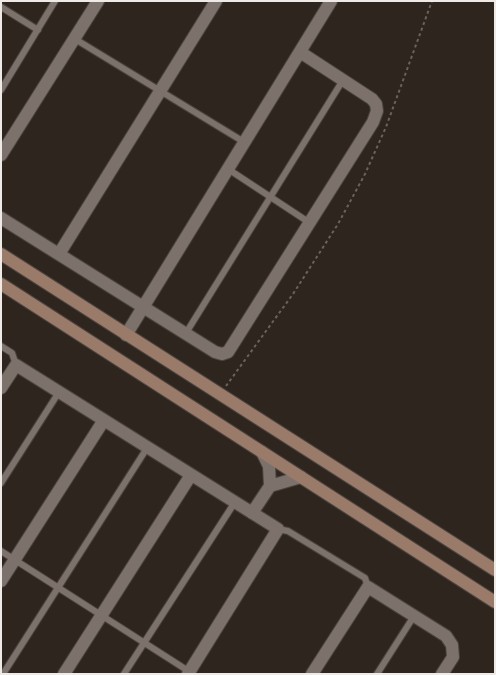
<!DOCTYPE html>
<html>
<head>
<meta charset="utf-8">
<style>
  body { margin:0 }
  #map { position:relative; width:496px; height:675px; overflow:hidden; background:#2e251f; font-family:Karla,sans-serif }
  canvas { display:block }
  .frame { position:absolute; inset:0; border:2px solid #efeae5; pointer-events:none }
</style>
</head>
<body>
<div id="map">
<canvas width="496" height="675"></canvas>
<div class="frame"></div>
</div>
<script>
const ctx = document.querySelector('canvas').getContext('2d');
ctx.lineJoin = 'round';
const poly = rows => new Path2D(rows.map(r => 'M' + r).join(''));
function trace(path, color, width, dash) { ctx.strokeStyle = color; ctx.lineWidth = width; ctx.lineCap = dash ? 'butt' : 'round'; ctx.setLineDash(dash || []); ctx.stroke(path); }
const lane = poly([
  [1,7,38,30],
  [75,39,244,142],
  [1,90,55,1],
  [228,169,310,223],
  [186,333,343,80],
  [1,346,12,353,16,365],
  [1,483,59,392],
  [278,529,288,531,365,578,368,587],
  [1,551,190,672],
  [3,674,147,448],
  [124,674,235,502],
  [377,674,414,616]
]);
const street = poly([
  [1,155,98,1],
  [1,218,215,352,222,354,228,352,373,122,377,111,376,104,372,99,300,52],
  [59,254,216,1],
  [126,335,331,1],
  [1,388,16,365,278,529,188,674],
  [270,486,301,477],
  [252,513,270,486,269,466,262,452],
  [1,581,104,420],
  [64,674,191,475],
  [312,674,368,587,446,636,452,645,453,657,442,674]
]);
const secondary = poly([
  [1,254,495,570],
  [1,284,495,602]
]);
trace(lane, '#4a433e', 8);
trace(street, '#4a433e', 14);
trace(secondary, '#4a433e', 14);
trace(poly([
  [226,386,293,294,338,224,365,174,386,127,432,1]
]), '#6a625c', 2, [3, 3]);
trace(lane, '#7d726b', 6);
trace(street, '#7d726b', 12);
trace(secondary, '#9a7a69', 12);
</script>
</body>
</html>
